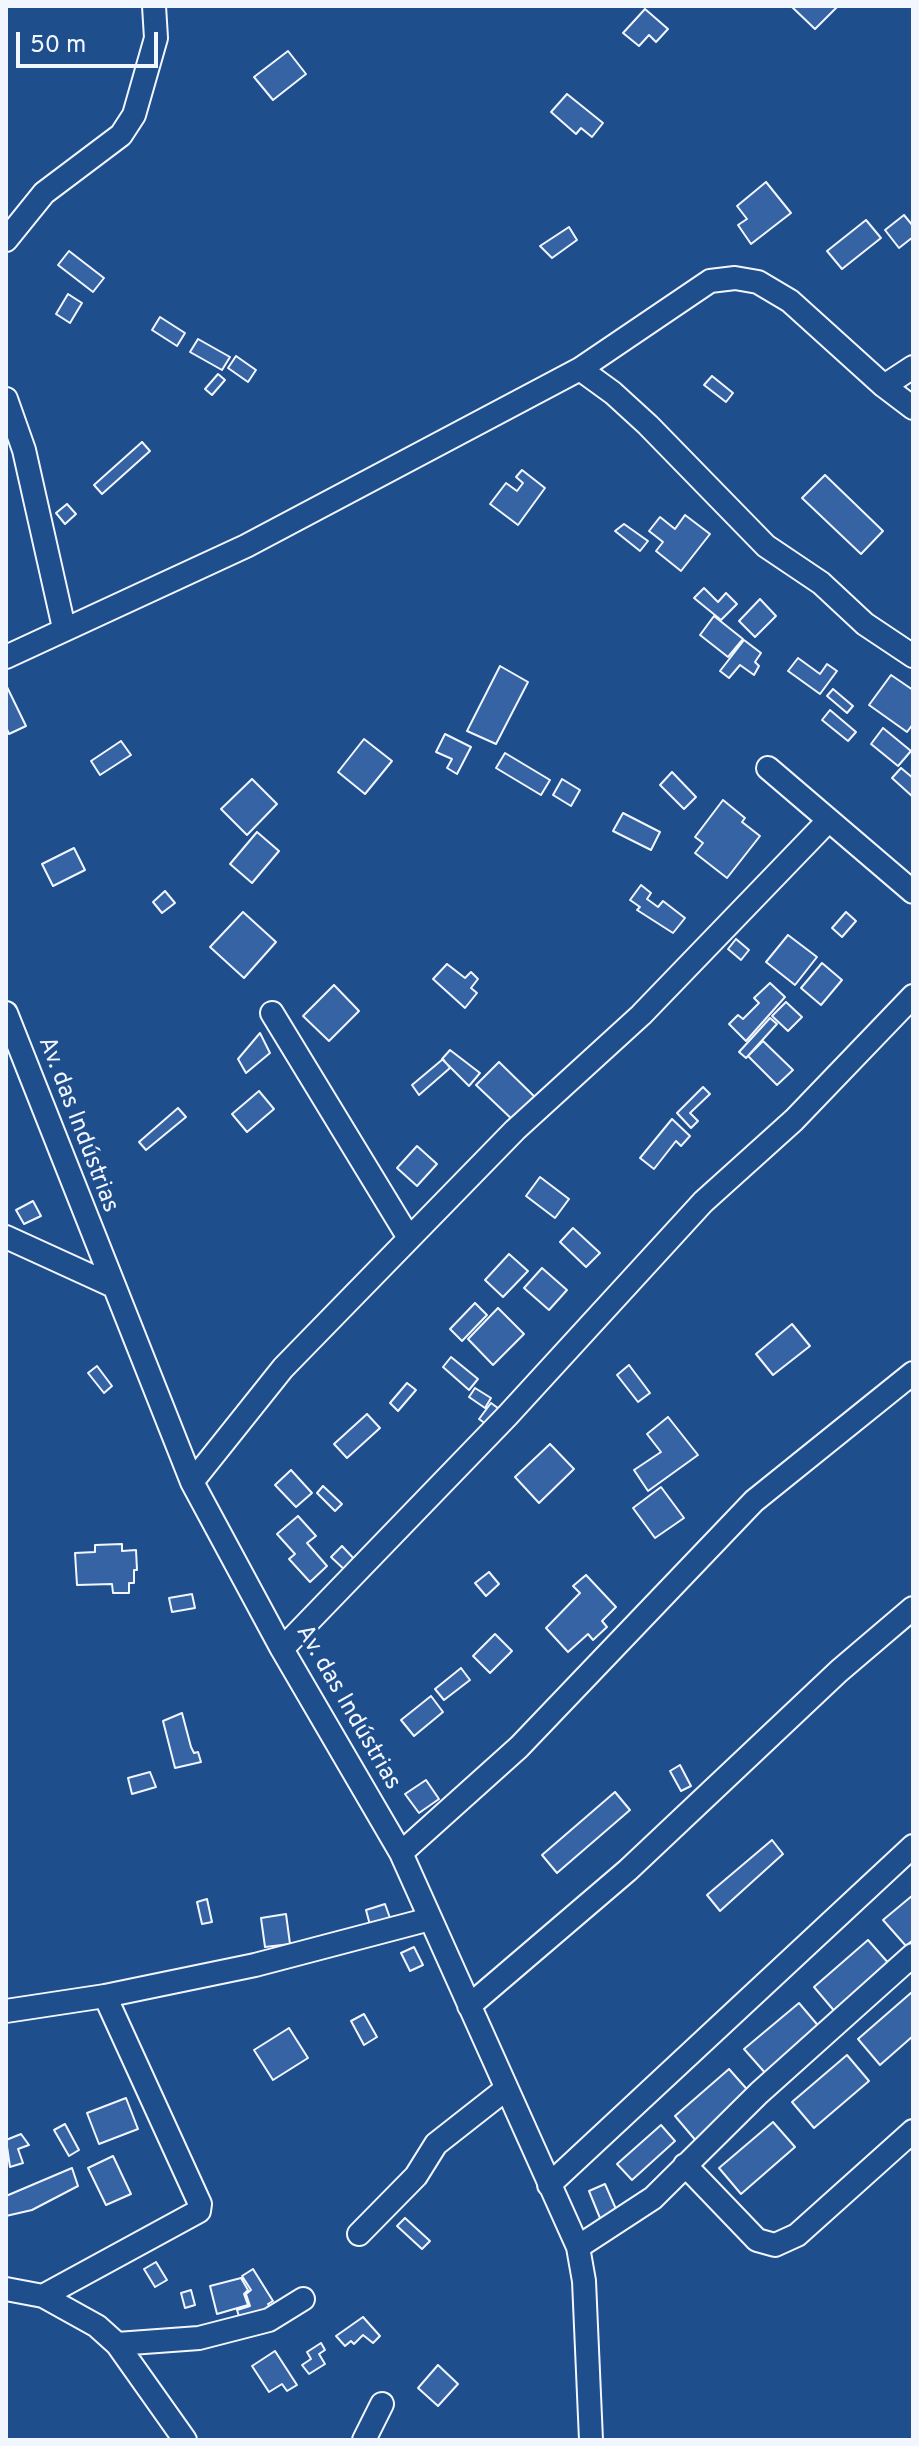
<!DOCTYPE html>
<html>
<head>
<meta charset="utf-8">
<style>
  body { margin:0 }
  #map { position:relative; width:919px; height:2446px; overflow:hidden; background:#1f4e8c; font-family:Overpass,sans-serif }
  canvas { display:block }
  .frame { position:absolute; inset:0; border:8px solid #f2f6ff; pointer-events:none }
  .scale { position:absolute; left:16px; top:32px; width:142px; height:36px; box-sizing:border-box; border:4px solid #f2f6ff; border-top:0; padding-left:10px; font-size:24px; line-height:28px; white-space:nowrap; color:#f2f6ff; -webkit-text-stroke:6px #1f4e8c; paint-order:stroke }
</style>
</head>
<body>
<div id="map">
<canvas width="919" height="2446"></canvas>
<div class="frame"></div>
<div class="scale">50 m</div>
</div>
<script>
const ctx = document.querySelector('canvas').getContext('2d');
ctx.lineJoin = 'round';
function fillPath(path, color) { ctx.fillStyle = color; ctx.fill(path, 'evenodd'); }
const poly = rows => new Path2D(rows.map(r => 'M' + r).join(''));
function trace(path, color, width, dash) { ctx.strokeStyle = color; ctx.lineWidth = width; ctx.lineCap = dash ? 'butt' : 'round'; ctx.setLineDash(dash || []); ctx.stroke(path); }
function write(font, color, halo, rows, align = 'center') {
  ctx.font = font + ' Overpass,sans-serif'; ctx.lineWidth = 6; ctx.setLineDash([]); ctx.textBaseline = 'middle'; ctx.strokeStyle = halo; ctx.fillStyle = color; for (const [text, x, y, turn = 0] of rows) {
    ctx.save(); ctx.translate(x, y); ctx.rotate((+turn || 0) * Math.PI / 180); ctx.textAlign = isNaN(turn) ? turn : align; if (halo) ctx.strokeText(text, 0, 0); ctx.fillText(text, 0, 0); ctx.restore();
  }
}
const building = poly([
  [791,6,838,6,815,29,791,6],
  [645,9,668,29,656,42,649,35,639,46,623,33,645,9],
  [288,51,306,74,273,100,254,77,288,51],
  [567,94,603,123,592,137,581,128,576,134,551,112,567,94],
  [766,182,791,213,751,244,738,225,747,219,737,206,766,182],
  [904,215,913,226,913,237,899,248,885,230,904,215],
  [866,220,881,238,842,269,827,251,866,220],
  [569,227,577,240,552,258,540,246,569,227],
  [69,251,104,278,93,292,58,265,69,251],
  [68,294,82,303,70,323,56,314,68,294],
  [160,317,185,333,177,346,152,330,160,317],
  [198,339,230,357,222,370,190,352,198,339],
  [236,356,256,370,248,382,228,368,236,356],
  [218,374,225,380,212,395,205,389,218,374],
  [712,376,733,393,726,402,704,385,712,376],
  [142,442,150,451,102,494,94,485,142,442],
  [522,470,545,488,518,525,490,504,506,483,517,491,523,483,516,477,522,470],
  [825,475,883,531,861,554,802,498,825,475],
  [67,504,76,514,65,524,56,513,67,504],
  [685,515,710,534,681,571,656,551,663,542,649,531,660,517,675,529,685,515],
  [624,524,648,541,640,551,615,531,624,524],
  [704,588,718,602,726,593,737,604,721,620,694,598,704,588],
  [760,599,776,616,755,637,739,621,760,599],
  [714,616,743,639,728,657,700,635,714,616],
  [744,640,761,653,755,662,759,666,754,675,740,665,729,678,720,671,744,640],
  [798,658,820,674,827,664,837,671,820,694,788,671,798,658],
  [500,666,528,682,496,744,467,731,500,666],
  [891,675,913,690,913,724,907,732,869,705,891,675],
  [7,687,26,726,9,734,6,727,7,687],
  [833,689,853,706,847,713,827,696,833,689],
  [830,710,856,732,848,741,822,720,830,710],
  [883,728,911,751,898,766,871,744,883,728],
  [445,734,471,747,457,774,447,768,452,759,436,752,445,734],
  [364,739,392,761,365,794,338,772,364,739],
  [121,741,131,755,100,775,91,761,121,741],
  [505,753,550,780,541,795,496,768,505,753],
  [901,768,913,778,913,797,892,778,901,768],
  [672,772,696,797,684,809,660,785,672,772],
  [252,779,277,804,247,835,221,809,252,779],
  [562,779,580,790,571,806,553,795,562,779],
  [723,800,745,818,742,822,760,836,727,878,695,853,703,843,695,837,723,800],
  [623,813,660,832,651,850,613,831,623,813],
  [257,832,279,851,252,883,230,864,257,832],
  [74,848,85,870,53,886,42,864,74,848],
  [641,885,651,893,647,899,658,907,663,901,685,918,673,933,637,910,640,907,630,900,641,885],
  [165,891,175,903,162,913,153,902,165,891],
  [243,912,276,942,244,978,210,947,243,912],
  [846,912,856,921,842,937,832,928,846,912],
  [788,935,817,957,795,985,766,962,788,935],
  [736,939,749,950,741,960,728,949,736,939],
  [822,963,842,980,821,1005,801,988,822,963],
  [447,964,465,978,471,972,478,979,471,988,477,993,465,1008,433,979,447,964],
  [770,983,785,997,746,1041,729,1024,738,1015,743,1019,759,1003,754,998,770,983],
  [334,985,359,1011,329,1041,303,1016,334,985],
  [786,1002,802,1017,788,1031,772,1016,786,1002],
  [770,1018,777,1024,746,1058,739,1052,770,1018],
  [260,1033,270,1053,246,1073,238,1059,260,1033],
  [763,1041,793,1070,777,1085,748,1056,763,1041],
  [450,1050,480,1073,469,1086,442,1059,450,1050],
  [443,1059,450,1068,419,1095,412,1085,443,1059],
  [499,1062,538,1100,516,1123,476,1085,499,1062],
  [703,1087,710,1094,690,1113,698,1121,691,1128,677,1113,703,1087],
  [259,1091,274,1109,247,1132,232,1114,259,1091],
  [178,1108,186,1117,146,1150,139,1142,178,1108],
  [672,1119,690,1136,681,1146,676,1141,654,1169,640,1158,672,1119],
  [417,1146,437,1164,417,1186,397,1168,417,1146],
  [540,1177,569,1199,555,1218,526,1196,540,1177],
  [33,1201,41,1216,24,1224,16,1210,33,1201],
  [573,1228,600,1253,586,1267,560,1242,573,1228],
  [509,1254,528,1271,503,1297,485,1280,509,1254],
  [542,1268,567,1290,549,1310,524,1288,542,1268],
  [475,1303,487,1315,462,1341,450,1329,475,1303],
  [498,1308,524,1334,493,1365,468,1339,498,1308],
  [792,1324,810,1346,773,1375,756,1354,792,1324],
  [451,1357,478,1379,469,1390,443,1367,451,1357],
  [629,1365,650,1393,638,1402,617,1375,629,1365],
  [97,1366,112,1386,104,1393,88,1373,97,1366],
  [407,1383,416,1390,398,1411,390,1403,407,1383],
  [475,1388,491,1398,485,1408,469,1397,475,1388],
  [491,1403,502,1411,490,1427,479,1419,491,1403],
  [367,1414,380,1428,347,1458,334,1444,367,1414],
  [668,1417,698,1455,648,1491,634,1470,661,1452,647,1434,668,1417],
  [550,1444,574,1469,539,1503,515,1477,550,1444],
  [291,1470,312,1493,296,1507,275,1485,291,1470],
  [323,1486,342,1504,335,1511,317,1493,323,1486],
  [661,1487,684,1518,655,1538,633,1508,661,1487],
  [298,1516,316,1536,307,1543,327,1566,310,1582,289,1559,295,1554,277,1534,298,1516],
  [122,1544,122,1551,136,1550,137,1570,134,1570,134,1583,129,1583,129,1593,113,1593,112,1584,77,1585,75,1553,95,1552,95,1545,122,1544],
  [342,1546,357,1562,347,1572,331,1557,342,1546],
  [489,1572,499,1584,486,1596,475,1583,489,1572],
  [586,1575,616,1607,602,1621,607,1627,593,1640,588,1634,568,1652,546,1628,580,1593,573,1586,586,1575],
  [192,1594,195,1608,172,1612,169,1598,192,1594],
  [495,1634,512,1651,490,1673,473,1656,495,1634],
  [461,1668,470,1680,444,1700,435,1689,461,1668],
  [431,1696,443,1712,414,1736,401,1720,431,1696],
  [182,1713,191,1747,194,1753,198,1752,201,1762,175,1768,163,1721,182,1713],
  [680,1765,691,1786,681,1791,670,1771,680,1765],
  [150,1772,156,1787,132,1794,128,1778,150,1772],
  [426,1780,439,1799,419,1813,405,1794,426,1780],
  [615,1792,630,1810,557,1873,542,1855,615,1792],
  [772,1840,783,1854,720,1911,707,1895,772,1840],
  [913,1895,913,1940,906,1946,883,1920,913,1895],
  [207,1899,212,1922,202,1924,197,1902,207,1899],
  [385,1904,390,1918,370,1925,366,1910,385,1904],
  [286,1914,290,1944,265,1947,261,1918,286,1914],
  [868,1940,891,1966,836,2013,814,1987,868,1940],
  [414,1947,423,1965,410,1971,401,1953,414,1947],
  [912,1992,913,2036,880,2065,858,2039,912,1992],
  [799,2003,821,2029,767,2075,744,2049,799,2003],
  [364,2014,377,2037,364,2045,351,2021,364,2014],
  [289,2028,308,2058,273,2080,254,2050,289,2028],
  [847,2055,869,2081,814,2128,792,2102,847,2055],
  [729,2069,752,2095,697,2142,675,2116,729,2069],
  [126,2098,138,2129,99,2144,87,2113,126,2098],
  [773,2122,795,2147,741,2194,719,2168,773,2122],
  [65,2124,79,2150,69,2156,54,2130,65,2124],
  [661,2125,675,2141,632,2180,617,2164,661,2125],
  [21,2134,29,2145,18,2149,23,2163,10,2167,6,2140,21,2134],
  [113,2156,131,2194,106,2205,88,2168,113,2156],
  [72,2168,78,2186,32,2210,6,2216,6,2196,72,2168],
  [605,2184,619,2216,602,2223,589,2191,605,2184],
  [405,2218,430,2241,422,2249,397,2226,405,2218],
  [156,2262,167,2280,155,2287,144,2269,156,2262],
  [253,2269,273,2301,268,2304,274,2313,242,2326,237,2310,250,2306,246,2294,251,2290,242,2276,253,2269],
  [241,2278,248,2290,244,2294,248,2305,217,2314,210,2286,241,2278],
  [191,2290,195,2305,185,2308,181,2293,191,2290],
  [363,2317,380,2336,373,2343,363,2335,354,2344,351,2341,345,2346,336,2336,363,2317],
  [321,2343,325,2350,319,2354,325,2364,309,2374,302,2365,311,2359,307,2352,321,2343],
  [275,2351,297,2385,287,2391,282,2384,269,2392,252,2366,275,2351],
  [438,2365,458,2384,438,2406,418,2388,438,2365]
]);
fillPath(building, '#3563a3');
trace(building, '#f2f6ff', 2);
const minor = poly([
  [6,240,44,193,121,135,134,115,156,38,154,6],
  [580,369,613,393,648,425,766,546,821,583,865,624,913,656],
  [884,386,913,408],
  [6,399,24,450,64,628],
  [6,657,246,546,580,369,710,281,735,278,758,282,790,301,884,386,913,367],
  [768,768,913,892],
  [6,1013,192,1482,282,1649,401,1853,578,2247,584,2281,591,2440],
  [272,1013,409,1238],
  [6,1237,111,1285],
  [192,1482,283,1368,515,1130,641,1015,827,822],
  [282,1649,507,1416,703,1202,794,1120,913,996],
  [401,1853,519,1747,754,1501,913,1373],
  [469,2006,628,1870,839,1671,913,1608],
  [6,2011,105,1996,255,1965,430,1919],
  [685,2165,757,2240,775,2245,797,2235,913,2131],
  [549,2185,913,1846],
  [359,2234,416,2176,436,2144,506,2089],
  [578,2247,653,2198,759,2093,913,1955],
  [6,2289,43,2296,97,2326,117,2344,185,2440],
  [43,2296,199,2211,200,2204,105,1996],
  [117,2344,199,2338,269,2320,303,2299],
  [364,2440,382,2404]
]);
trace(minor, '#f2f6ff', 26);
trace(minor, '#1f4e8c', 22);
write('24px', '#f2f6ff', '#1f4e8c', [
  ["Av. das Indústrias",77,1125,69],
  ["Av. das Indústrias",347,1708,60]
]);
</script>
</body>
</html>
